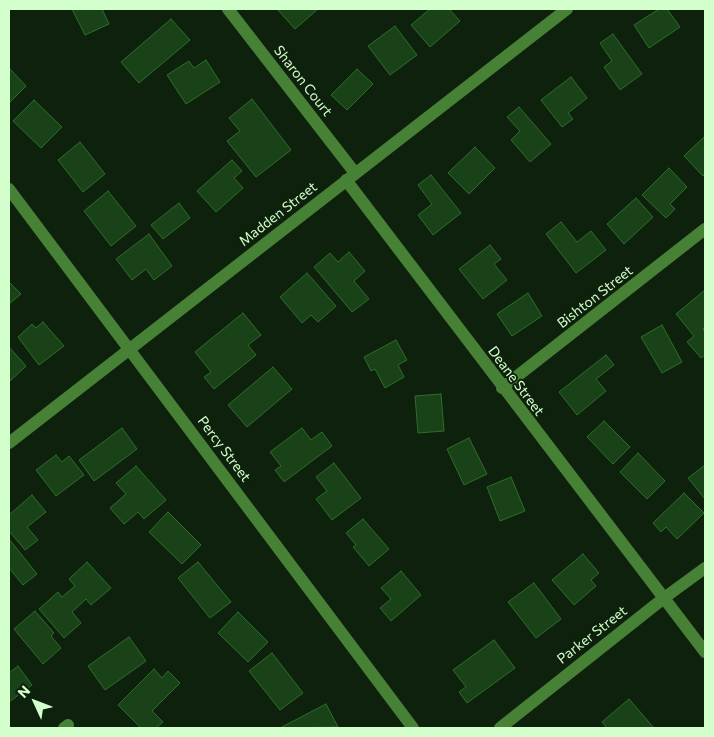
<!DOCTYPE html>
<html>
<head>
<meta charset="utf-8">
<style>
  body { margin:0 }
  #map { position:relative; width:714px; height:737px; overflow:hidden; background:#0e210c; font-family:Commissioner,sans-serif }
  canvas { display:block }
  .frame { position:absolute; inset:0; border:10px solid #d3ffcc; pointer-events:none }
  .north { position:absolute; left:10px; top:677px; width:50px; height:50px; -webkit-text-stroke:4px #0e210c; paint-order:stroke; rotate:313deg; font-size:14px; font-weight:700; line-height:20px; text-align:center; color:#d3ffcc }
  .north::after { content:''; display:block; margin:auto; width:18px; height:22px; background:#d3ffcc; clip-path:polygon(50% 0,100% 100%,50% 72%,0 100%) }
</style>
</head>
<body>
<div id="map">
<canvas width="714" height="737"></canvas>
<div class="frame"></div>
<div class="north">N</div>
</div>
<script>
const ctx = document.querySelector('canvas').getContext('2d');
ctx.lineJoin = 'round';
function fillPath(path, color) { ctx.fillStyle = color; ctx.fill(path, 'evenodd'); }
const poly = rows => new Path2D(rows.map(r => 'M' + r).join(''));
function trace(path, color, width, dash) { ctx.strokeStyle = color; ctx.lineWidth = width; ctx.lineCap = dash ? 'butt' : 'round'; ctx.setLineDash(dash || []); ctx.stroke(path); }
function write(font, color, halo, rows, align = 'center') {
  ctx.font = font + ' Commissioner,sans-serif'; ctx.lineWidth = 4; ctx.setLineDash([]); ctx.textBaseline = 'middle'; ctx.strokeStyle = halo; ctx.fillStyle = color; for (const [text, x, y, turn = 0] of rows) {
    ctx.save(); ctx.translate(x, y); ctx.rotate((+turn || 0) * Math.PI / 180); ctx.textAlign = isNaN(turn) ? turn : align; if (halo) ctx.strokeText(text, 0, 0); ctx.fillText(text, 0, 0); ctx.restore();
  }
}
const building = poly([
  [72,9,102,9,109,24,85,35,72,9],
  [277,9,318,9,295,29,277,9],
  [430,9,449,9,460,21,430,47,411,25,430,9],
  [659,9,667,9,680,27,649,48,634,25,659,9],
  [171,19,190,40,139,83,121,62,171,19],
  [395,26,417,55,390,75,368,46,395,26],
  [613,34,642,74,620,90,604,67,612,61,600,43,613,34],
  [206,60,220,82,186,104,167,75,189,61,194,68,206,60],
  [9,68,26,86,9,103,9,68],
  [357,69,373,84,347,110,331,95,357,69],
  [571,77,587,98,568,113,573,119,562,127,541,100,571,77],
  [252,99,291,150,256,177,227,141,240,131,229,118,252,99],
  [34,100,62,127,41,148,13,121,34,100],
  [519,107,551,144,530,162,511,140,520,131,507,117,519,107],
  [705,136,705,173,703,176,684,156,705,136],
  [80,142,105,174,83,192,58,160,80,142],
  [475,147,495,168,469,194,448,173,475,147],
  [232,160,242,171,234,178,243,188,216,212,197,191,232,160],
  [669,168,687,187,670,204,675,209,666,218,642,195,669,168],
  [431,175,461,213,433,235,418,215,432,204,418,185,431,175],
  [108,191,136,226,111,246,84,211,108,191],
  [636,198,653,217,624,244,607,224,636,198],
  [179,203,190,218,163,239,151,225,179,203],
  [561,222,577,242,591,231,606,250,576,273,546,234,561,222],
  [149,234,172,266,154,280,146,269,132,280,116,259,149,234],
  [490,245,501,259,494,264,507,280,483,299,459,269,490,245],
  [349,252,365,271,354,281,369,299,352,312,314,267,330,253,338,262,349,252],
  [307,273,336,306,318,322,311,315,302,323,280,297,307,273],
  [9,282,21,294,9,304,9,282],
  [705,290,705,327,703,329,705,332,705,355,701,358,687,342,694,336,676,314,705,290],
  [528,293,542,316,512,336,497,314,528,293],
  [243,313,261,335,248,345,256,355,214,389,204,377,211,372,195,352,243,313],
  [43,322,64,346,39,365,18,337,32,324,36,328,43,322],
  [662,325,682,362,662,373,641,337,662,325],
  [396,340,407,360,398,365,404,377,385,388,375,369,371,371,364,357,396,340],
  [9,347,26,366,9,382,9,347],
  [606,355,614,365,596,379,606,391,577,415,559,392,606,355],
  [273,367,292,389,247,427,228,405,273,367],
  [441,394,444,431,418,433,415,396,441,394],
  [604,421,630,447,613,464,587,437,604,421],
  [122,428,137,449,94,481,79,460,122,428],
  [302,428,311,440,322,432,332,446,284,482,275,470,281,466,270,452,302,428],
  [469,438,487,474,464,485,447,449,469,438],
  [638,453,665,481,647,499,620,472,638,453],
  [56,455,62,462,69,456,84,475,56,496,36,470,56,455],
  [334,463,361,498,332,520,316,499,327,491,316,477,334,463],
  [705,465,705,499,688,478,705,465],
  [136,466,166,500,144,519,138,512,124,524,110,508,126,494,116,483,136,466],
  [511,477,525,511,500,521,487,487,511,477],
  [684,493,704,513,677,539,666,527,661,532,653,523,684,493],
  [32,495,46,512,27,527,38,540,25,550,9,531,9,515,32,495],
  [168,512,201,545,182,564,149,532,168,512],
  [363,519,389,549,369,566,353,547,356,545,346,533,363,519],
  [9,539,37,574,23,585,9,568,9,539],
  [583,554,599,573,591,580,596,586,574,605,552,580,583,554],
  [87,562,111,588,91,605,86,599,72,612,81,623,64,638,39,609,58,592,62,597,75,586,69,579,87,562],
  [198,562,231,602,210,618,178,578,198,562],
  [401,571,421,595,391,621,380,608,391,599,381,588,401,571],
  [534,583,561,619,536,638,508,602,534,583],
  [35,611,54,633,51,636,61,648,43,664,14,629,35,611],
  [238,612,268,642,248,662,218,633,238,612],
  [129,637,146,661,105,690,88,666,129,637],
  [494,640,515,668,467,703,459,692,466,687,453,670,494,640],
  [272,653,303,693,280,710,249,671,272,653],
  [18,666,32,685,9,702,9,673,18,666],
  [154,669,162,678,168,671,180,683,152,711,163,722,156,728,141,728,118,705,154,669],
  [629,699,654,728,607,728,602,722,629,699],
  [326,704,338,727,280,728,326,704]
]);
fillPath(building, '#1a4218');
trace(building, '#2d6f29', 1);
trace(poly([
  [228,9,355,173],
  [346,180,705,652],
  [9,189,413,728],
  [502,388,705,229],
  [9,443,567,9],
  [64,728,68,725],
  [500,728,664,598,705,568]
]), '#468136', 12);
write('14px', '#d3ffcc', '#0e210c', [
  ["Sharon Court",303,81,52],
  ["Madden Street",278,214,-38],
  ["Bishton Street",595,297,-38],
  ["Deane Street",516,381,53],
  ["Percy Street",224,449,53],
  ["Parker Street",592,635,-38]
]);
</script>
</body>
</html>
